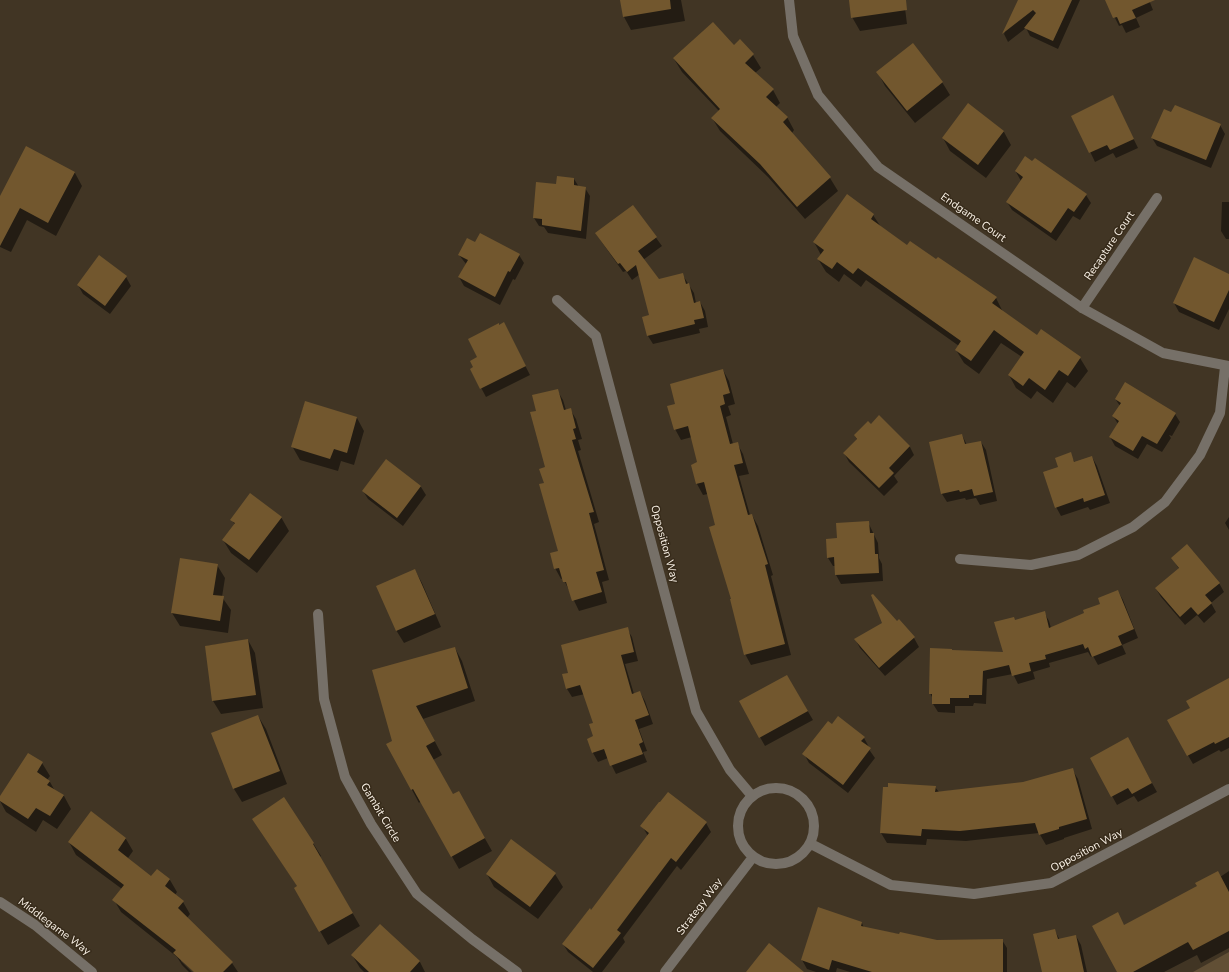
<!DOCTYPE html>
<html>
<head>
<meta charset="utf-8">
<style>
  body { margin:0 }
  canvas { display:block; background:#413524 }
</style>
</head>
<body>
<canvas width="1229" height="972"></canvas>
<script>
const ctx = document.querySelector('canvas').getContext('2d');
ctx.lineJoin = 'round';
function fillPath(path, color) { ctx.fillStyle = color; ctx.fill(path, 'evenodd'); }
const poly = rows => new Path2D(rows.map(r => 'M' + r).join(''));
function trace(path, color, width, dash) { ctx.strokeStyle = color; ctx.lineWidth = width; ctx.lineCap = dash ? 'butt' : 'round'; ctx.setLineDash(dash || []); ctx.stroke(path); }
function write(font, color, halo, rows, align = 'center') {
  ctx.font = font + ' "Nunito Sans",sans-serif'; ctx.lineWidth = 3; ctx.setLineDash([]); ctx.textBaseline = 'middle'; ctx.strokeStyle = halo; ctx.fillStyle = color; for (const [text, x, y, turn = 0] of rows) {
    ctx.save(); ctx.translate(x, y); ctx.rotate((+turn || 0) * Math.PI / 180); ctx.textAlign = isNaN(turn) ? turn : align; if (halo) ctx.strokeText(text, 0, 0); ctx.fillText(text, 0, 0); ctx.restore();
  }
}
fillPath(poly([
  [1229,952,1229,972,1193,972]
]), '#614f35');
fillPath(poly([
  [621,0,681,0,685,21,631,30,624,17],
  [850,0,904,0,907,24,860,31,852,17],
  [1019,0,1080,0,1058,49,1030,36,1026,28,1008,42,1004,34],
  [1106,0,1149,0,1153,10,1136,18,1140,27,1126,33,1122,25,1119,26],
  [740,40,753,55,761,68,755,73,773,90,780,103,776,107,787,117,794,130,792,133,830,178,838,191,805,219,768,177,720,131,712,118,719,111,682,72,674,59,734,46],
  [878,73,942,82,950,95,915,123,885,86],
  [968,105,1004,132,1011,145,986,178,950,151,943,138],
  [1117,105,1138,148,1116,158,1113,153,1095,162,1073,116],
  [1220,125,1225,134,1211,168,1157,146,1152,138],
  [27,148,75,173,82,186,56,236,27,220,11,252,0,247,0,198],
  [1016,172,1086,195,1091,203,1080,220,1073,216,1056,241,1012,210,1007,202,1021,181],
  [574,179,579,187,585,188,590,196,586,239,548,233,544,227,539,226,534,218,557,185],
  [847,196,873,215,881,227,907,247,996,298,1003,312,1037,336,1041,330,1080,358,1088,371,1075,388,1067,382,1053,403,1037,391,1031,399,1016,388,1009,375,1022,357,1001,343,979,374,964,363,956,350,959,346,866,280,861,287,844,274,839,282,826,272,818,259,821,255,814,242],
  [1222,202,1229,202,1229,239,1226,239,1221,231],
  [633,206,662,246,643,260,658,280,682,274,694,293,696,303,700,302,705,311,708,327,699,329,700,333,653,344,648,336,650,316,640,274,632,280,626,271,623,272,596,234],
  [476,244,519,255,524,263,515,280,513,279,500,305,464,286,459,277,466,264,459,255],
  [99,257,126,277,131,286,110,314,83,294,78,285],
  [1229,275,1229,309,1219,330,1179,312,1174,303],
  [508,332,530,375,486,397,471,369,474,368,478,358],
  [723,370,729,381,735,404,728,406,731,415,726,417,733,444,737,443,743,454,749,474,739,476,750,515,752,515,758,526,773,575,771,576,791,655,751,665,745,654,716,526,708,494,703,495,697,484,692,465,699,463,692,437,681,440,675,429,676,404],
  [557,390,563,400,566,410,570,409,576,419,582,439,578,440,581,450,578,451,599,522,594,524,609,580,602,582,607,603,579,611,563,578,561,579,555,568,560,552,545,484,546,468,537,411],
  [1116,400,1175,414,1180,422,1172,436,1169,435,1171,438,1162,452,1147,444,1138,459,1115,446,1110,437,1118,424,1113,416,1120,406],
  [305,402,357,418,364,431,354,465,341,461,338,471,300,460,292,446],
  [879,417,910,447,914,455,894,476,898,482,884,496,849,462,844,453,857,440,855,436,871,425],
  [962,435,967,445,981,442,986,450,997,501,980,505,976,498,966,500,965,498,947,502,942,494,930,443],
  [1070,454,1075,463,1092,457,1097,466,1110,503,1090,510,1088,507,1061,516,1056,507,1059,468],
  [386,460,421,487,426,495,403,526,368,499,363,491],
  [281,517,289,531,257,573,231,553,223,540,235,525,232,520],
  [1229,517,1229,530,1225,523],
  [868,522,878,543,879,558,882,564,883,581,841,584,836,575,836,566,833,566,828,558,838,539],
  [1172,558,1219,583,1224,592,1211,603,1216,612,1204,623,1197,615,1185,625,1161,597,1156,589,1179,569],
  [217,565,225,578,222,597,231,610,228,633,180,626,172,613],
  [415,570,422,583,441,627,404,643,396,630],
  [1118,591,1123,600,1138,638,1122,645,1126,654,1098,665,1093,656,1091,657,1088,652,1049,663,1050,667,1033,672,1035,679,1018,684,1013,674,987,679,986,704,974,703,973,706,955,706,955,713,938,712,933,704,933,699,930,693,952,651,1004,653,1015,621,1044,612,1049,621,1051,628,1086,614,1101,604],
  [899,621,914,638,919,647,885,676,860,648,855,639,897,623],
  [627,629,632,637,638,661,625,664,634,694,640,692,645,701,653,724,639,729,647,751,643,752,647,762,616,774,608,758,598,762,593,753,588,739,594,737,595,723,585,694,572,697,567,689,563,675,569,674],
  [248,640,255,653,263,708,221,714,213,701,206,646],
  [455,648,462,661,475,701,423,719,442,755,433,760,453,795,466,805,492,851,459,869,421,801,419,803,412,790,393,741,373,671],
  [787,676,813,720,765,746,740,702],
  [1229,679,1229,748,1221,752,1219,750,1193,764,1168,721,1191,708],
  [258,716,266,729,287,784,242,802,234,789,213,734],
  [864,738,869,747,868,748,875,758,848,793,809,763,804,754],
  [1132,747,1157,792,1138,802,1134,796,1117,805,1112,796],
  [42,763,50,776,47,780,50,782,55,791,64,796,71,809,57,829,43,820,36,832,6,812,0,801,0,798],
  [1072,769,1078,779,1092,829,1064,838,1064,839,1046,845,1039,833,966,841,927,839,926,845,887,843,881,833,935,787,939,792,1023,783],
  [91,813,126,839,133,851,128,858,151,877,157,870,170,880,177,892,175,895,183,902,190,914,187,918,232,963,238,972,195,972,181,959,181,961,192,972,189,972,182,965,177,957,121,912,114,900,122,889,76,855,69,842],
  [706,823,711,832,681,870,677,866,623,938,625,942,602,972,593,972,568,952,563,944,592,911,648,836,642,826],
  [261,832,313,843,321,856,320,857,360,926,328,945,296,889,298,887],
  [1229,871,1229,948,1201,963,1197,955,1164,972,1118,972,1124,926,1220,877],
  [487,874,555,874,563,887,538,919,494,887],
  [862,923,864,928,937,941,1002,940,1007,948,1007,972,850,972,837,968,836,972,816,972,807,969,802,960],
  [380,925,420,962,425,972,364,972,360,968,352,955],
  [1055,931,1060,940,1076,936,1081,945,1087,972,1043,972]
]), '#0007');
fillPath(poly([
  [620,0,670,0,671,9,623,17],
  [849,0,906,0,907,10,851,18],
  [1018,0,1072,0,1053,41,1024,28,1036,13,1033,10,1002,34],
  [1105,0,1155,0,1132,10,1136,18,1120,24,1117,17,1113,18],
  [713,22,734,45,740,39,754,54,745,63,774,89,766,97,788,117,783,122,831,177,797,207,760,164,711,118,720,109,673,58],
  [913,43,943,82,907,111,876,72],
  [1113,95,1134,139,1110,150,1107,145,1089,153,1071,116],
  [968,103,1004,131,978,165,942,138],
  [1175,105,1221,124,1206,160,1151,138,1164,109,1171,112],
  [26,146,75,172,48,223,20,208,0,246,0,196],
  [1025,156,1032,161,1035,158,1087,194,1074,212,1068,208,1051,233,1006,202,1023,177,1015,171],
  [557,176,574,178,574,185,586,187,581,231,542,225,542,219,533,218,536,182,556,184],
  [847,194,874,214,871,219,907,245,910,241,936,259,938,257,997,297,992,303,1037,335,1041,329,1081,357,1068,376,1059,370,1045,390,1029,378,1023,386,1008,375,1024,352,994,330,971,361,955,350,961,341,858,268,853,274,837,262,832,269,817,259,824,250,813,242],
  [633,205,657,237,638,251,659,279,683,273,686,284,689,283,694,303,700,301,704,318,694,320,695,324,647,336,642,317,649,315,636,265,627,272,620,263,618,264,595,233],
  [480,233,520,254,510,272,508,271,495,297,458,277,468,260,458,255,467,238,475,242],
  [99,255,127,276,105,306,77,285],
  [1194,257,1229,274,1229,290,1214,322,1173,303],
  [504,322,526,366,480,389,470,369,473,367,470,361,477,357,468,339,499,323,499,325],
  [723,369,730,393,723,395,725,404,720,406,730,444,738,442,743,463,734,465,748,515,752,514,768,564,765,565,785,644,744,655,730,599,731,599,709,527,715,525,704,482,696,484,691,465,697,462,688,426,674,430,667,406,675,404,670,384],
  [1125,382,1176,413,1157,444,1142,436,1133,451,1109,437,1119,421,1112,416,1121,403,1115,399],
  [558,389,564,410,571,408,576,428,573,429,576,439,572,440,594,512,589,513,604,570,596,572,602,592,572,601,566,582,563,582,559,568,554,569,550,553,558,551,539,484,544,483,539,469,545,467,530,412,536,411,532,395],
  [305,401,357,417,347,453,334,449,330,459,291,447],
  [879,415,910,446,889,468,894,473,879,488,843,453,857,439,854,435,868,421,871,424],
  [962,434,965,444,981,441,993,492,974,496,972,489,960,492,959,490,941,494,929,442],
  [1071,452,1074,462,1092,456,1105,495,1084,502,1083,498,1055,508,1043,472,1058,467,1055,458],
  [386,459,421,486,397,518,362,491],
  [250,493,282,517,249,560,222,540,235,523,230,520],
  [869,521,870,533,874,533,875,554,878,554,879,573,835,575,834,557,827,558,826,539,837,538,836,523],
  [1187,544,1220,583,1205,595,1212,603,1198,615,1191,607,1180,617,1155,588,1179,568,1171,558],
  [180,558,218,564,213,595,224,596,220,621,171,613],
  [415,569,435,614,396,631,376,586],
  [1118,590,1134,629,1118,636,1122,645,1092,657,1088,647,1085,649,1083,644,1045,655,1046,659,1029,663,1031,671,1012,676,1009,665,983,671,982,695,969,695,969,698,950,698,950,704,932,704,932,694,929,694,930,648,952,649,952,650,1003,652,994,622,1014,617,1015,620,1045,611,1049,628,1084,613,1083,610,1100,604,1098,598],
  [873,594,897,621,899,619,915,637,879,668,854,639,882,623,871,595],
  [628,627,634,652,621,655,632,694,640,691,649,715,635,720,643,742,639,744,643,754,610,766,604,749,592,753,587,739,593,736,589,724,593,723,580,685,566,689,562,674,568,673,561,645],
  [248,639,256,695,212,701,205,646],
  [455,647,468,688,416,706,435,741,426,746,453,794,459,791,485,838,451,857,413,789,411,790,386,744,392,741,372,670],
  [787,675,808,711,759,738,739,701],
  [1229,678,1229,737,1215,744,1214,742,1187,756,1167,720,1190,708,1186,701],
  [258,715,280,771,233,789,211,733],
  [838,716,865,737,861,741,871,748,843,785,802,754,828,721,832,724],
  [1128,737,1152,783,1132,794,1128,788,1111,797,1090,758],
  [28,753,43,762,37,772,50,781,47,785,64,795,50,816,36,808,28,819,0,801,0,796],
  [1073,768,1087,819,1059,827,1059,829,1039,835,1035,823,960,831,922,829,921,836,880,833,883,787,888,787,888,783,936,786,935,792,1023,782],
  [668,792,707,822,676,862,671,858,617,930,621,933,593,968,562,944,590,908,591,910,649,833,640,826,659,802,660,802],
  [284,797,314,843,313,844,353,913,319,932,294,888,297,886,252,819],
  [91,811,126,838,118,850,151,876,157,869,170,879,165,886,184,901,178,908,233,962,223,972,194,972,173,953,176,950,112,900,124,885,68,842],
  [511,839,556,873,530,907,486,874],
  [1218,871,1229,892,1229,931,1193,950,1188,942,1133,972,1117,972,1092,926,1118,912,1124,925,1197,886,1195,883],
  [818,907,862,922,861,926,899,934,900,932,937,940,1003,939,1003,972,872,972,832,960,829,970,801,960],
  [380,924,420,961,410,972,369,972,351,955],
  [1055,929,1058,939,1076,935,1084,972,1042,972,1033,934],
  [769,943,804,972,746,972]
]), '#72572e');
trace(poly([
  [789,0,793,36,818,95,878,167,1082,308,1163,353,1229,366],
  [557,300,596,336,696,711,730,770,752,796],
  [1082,308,1157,198],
  [960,559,1031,565,1078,555,1133,527,1165,502,1200,455,1220,413,1225,367],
  [318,614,324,699,345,777,371,824,417,894,472,939,517,972],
  '738 826a38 38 0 1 1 76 0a38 38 0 1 1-76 0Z',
  [811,844,891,885,974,894,1051,883,1229,789],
  [0,902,35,925,92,972],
  [665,972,753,857]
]), '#767068', 10);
write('11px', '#fbf3e8', '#372b1a', [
  ["Endgame Court",973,218,35],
  ["Recapture Court",1110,246,-56],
  ["Opposition Way",664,544,75],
  ["Gambit Circle",380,813,59],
  ["Opposition Way",1087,851,-28],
  ["Strategy Way",700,907,-53],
  ["Middlegame Way",54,927,37]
]);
</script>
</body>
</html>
